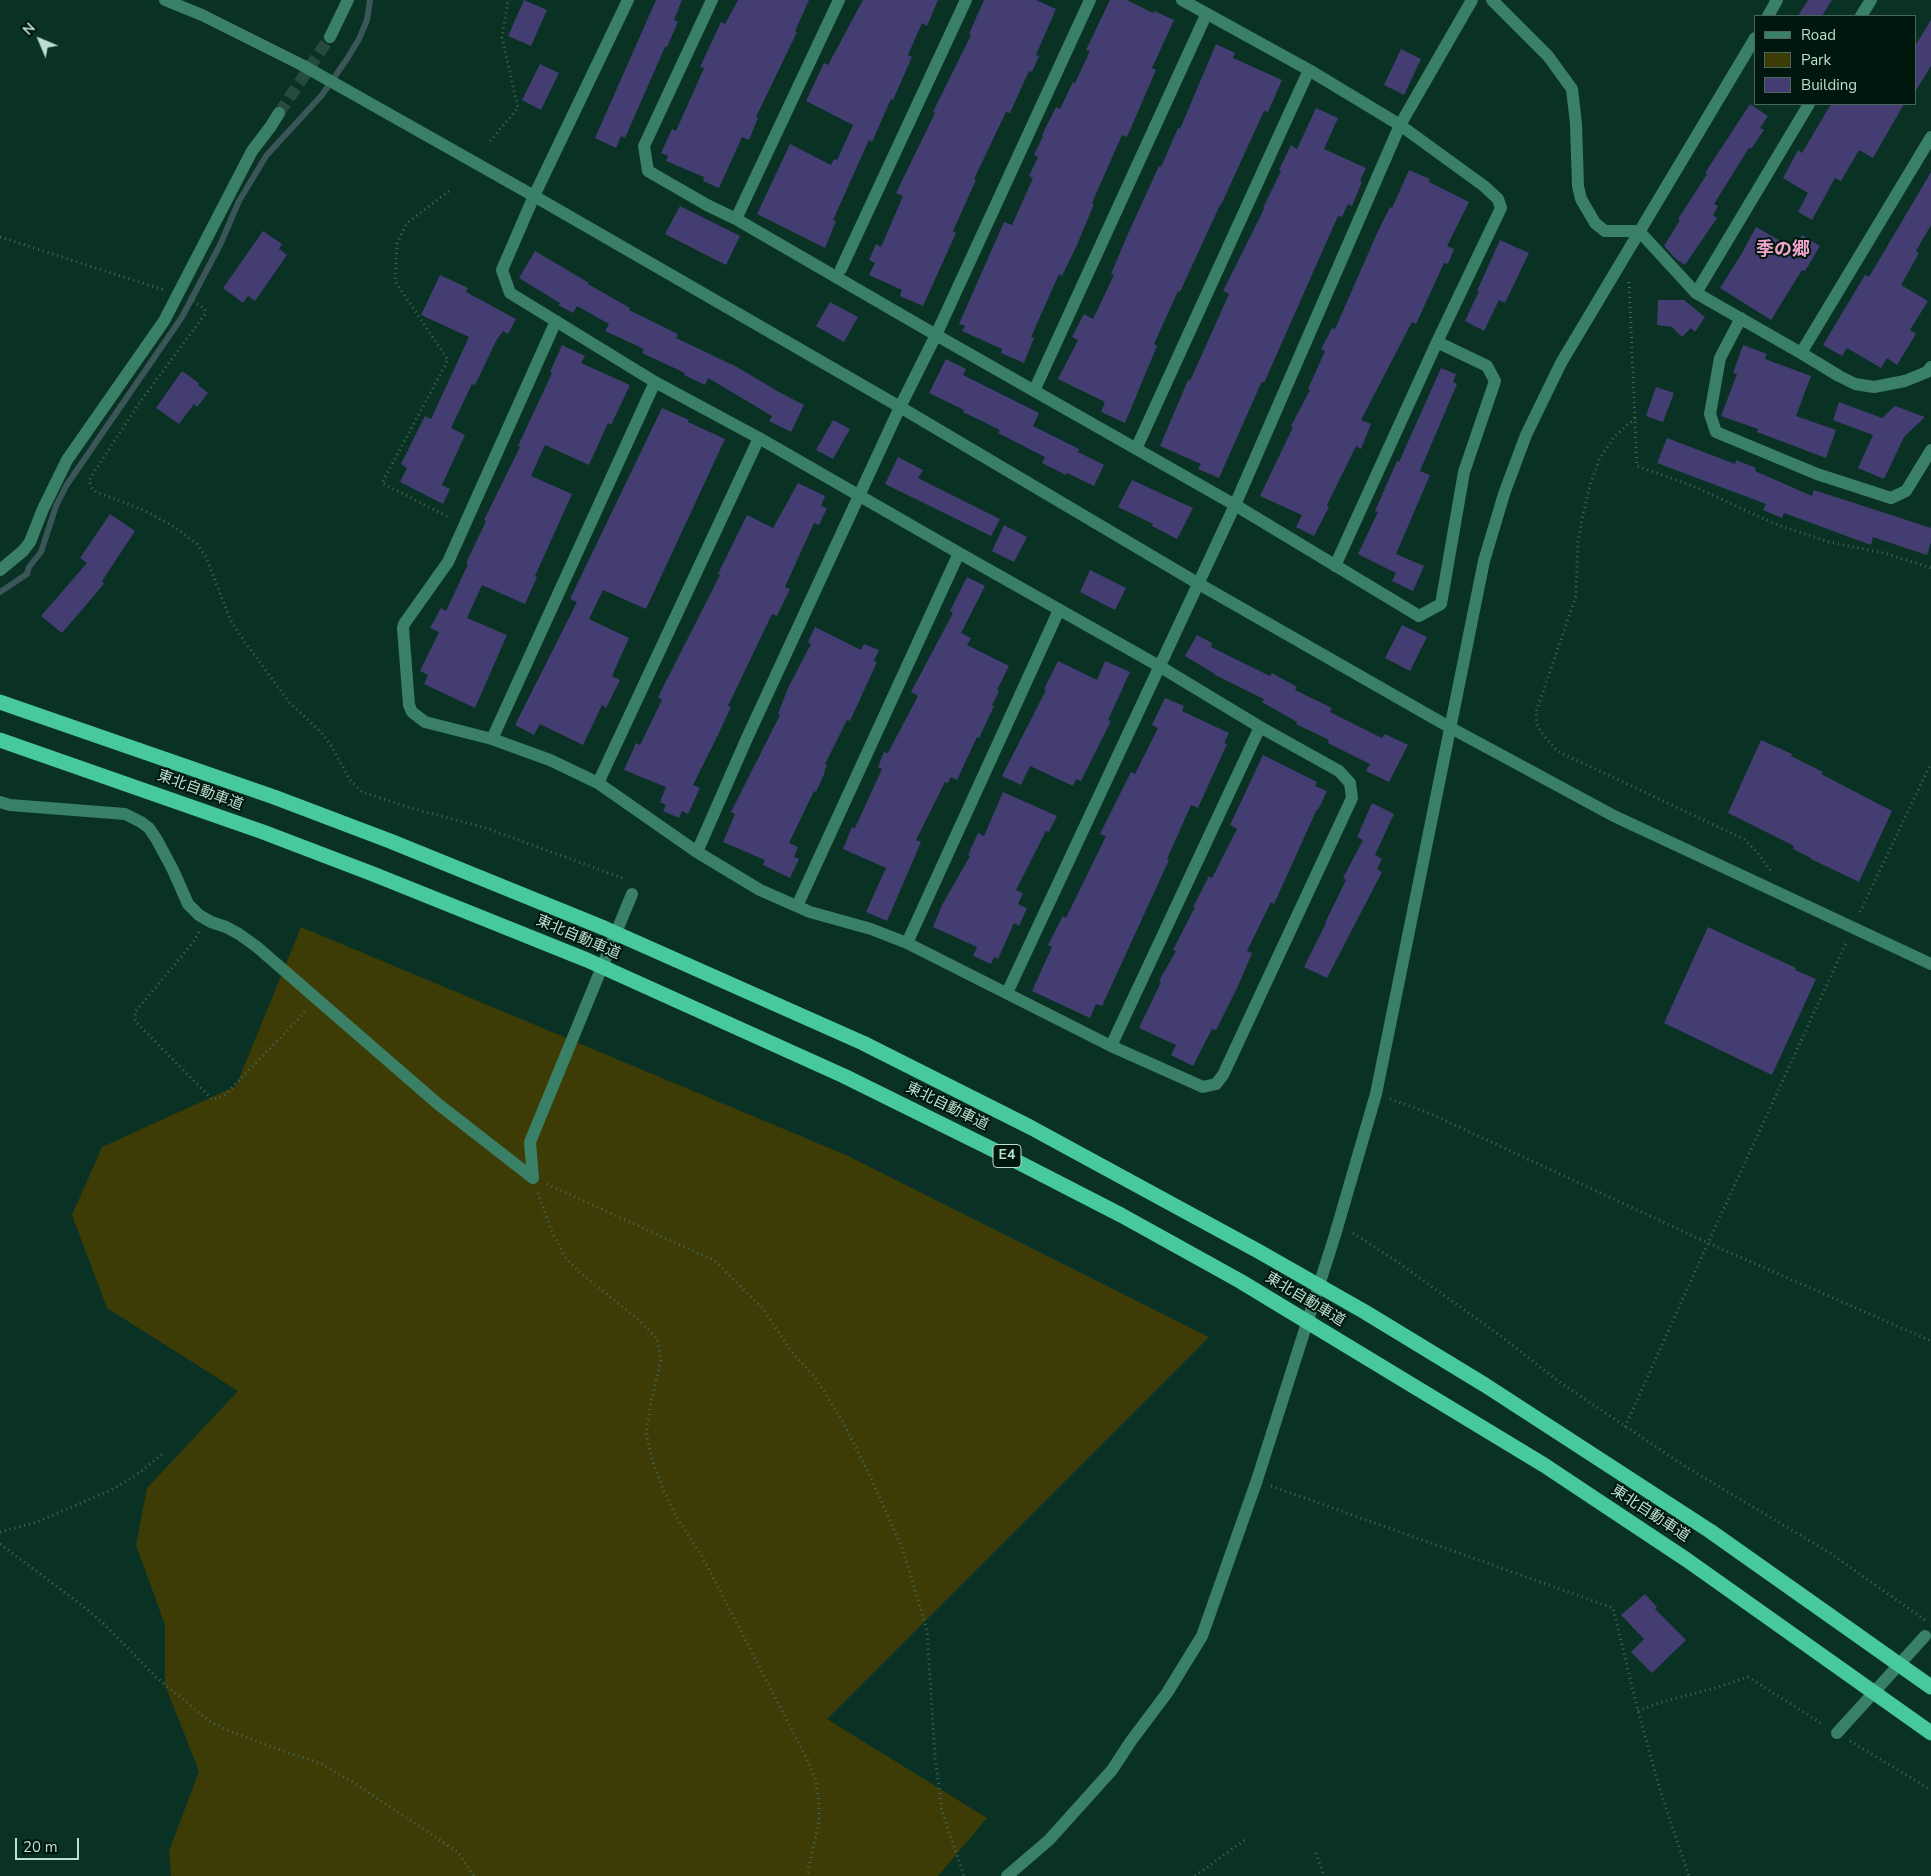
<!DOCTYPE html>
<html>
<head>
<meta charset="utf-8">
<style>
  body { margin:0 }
  #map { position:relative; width:1931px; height:1876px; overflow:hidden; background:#093124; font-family:"Nunito Sans",sans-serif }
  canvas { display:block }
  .legend { position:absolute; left:1754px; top:15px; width:162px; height:90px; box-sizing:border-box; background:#00170e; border:1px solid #4b675c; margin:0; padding:6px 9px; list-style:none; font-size:15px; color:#bcdfd0 }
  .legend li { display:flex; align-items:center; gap:10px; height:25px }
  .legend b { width:25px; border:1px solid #4b675c }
  .north { position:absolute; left:15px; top:15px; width:50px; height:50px; -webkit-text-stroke:4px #00170e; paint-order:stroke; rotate:315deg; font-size:14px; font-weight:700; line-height:20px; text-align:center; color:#bcdfd0 }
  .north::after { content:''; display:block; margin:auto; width:18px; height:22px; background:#bcdfd0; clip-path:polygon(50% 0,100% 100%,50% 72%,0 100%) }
  .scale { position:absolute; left:15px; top:1838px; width:64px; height:22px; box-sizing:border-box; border:2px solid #bcdfd0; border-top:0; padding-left:6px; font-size:15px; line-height:18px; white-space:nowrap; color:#bcdfd0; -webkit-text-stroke:4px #00170e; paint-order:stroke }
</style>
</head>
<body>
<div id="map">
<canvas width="1931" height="1876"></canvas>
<ul class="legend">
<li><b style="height:6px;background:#398067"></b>Road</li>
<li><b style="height:14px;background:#3e3c06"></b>Park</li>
<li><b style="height:14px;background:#443d72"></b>Building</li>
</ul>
<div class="north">N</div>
<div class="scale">20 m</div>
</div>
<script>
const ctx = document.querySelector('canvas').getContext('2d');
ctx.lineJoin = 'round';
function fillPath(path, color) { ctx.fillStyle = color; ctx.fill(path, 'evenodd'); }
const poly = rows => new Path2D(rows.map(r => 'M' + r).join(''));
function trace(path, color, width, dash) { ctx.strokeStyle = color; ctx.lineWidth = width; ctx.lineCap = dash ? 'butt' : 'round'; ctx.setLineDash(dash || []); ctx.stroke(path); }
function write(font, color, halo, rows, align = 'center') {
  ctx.font = font + ' "Nunito Sans","Noto Sans JP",sans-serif'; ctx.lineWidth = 4; ctx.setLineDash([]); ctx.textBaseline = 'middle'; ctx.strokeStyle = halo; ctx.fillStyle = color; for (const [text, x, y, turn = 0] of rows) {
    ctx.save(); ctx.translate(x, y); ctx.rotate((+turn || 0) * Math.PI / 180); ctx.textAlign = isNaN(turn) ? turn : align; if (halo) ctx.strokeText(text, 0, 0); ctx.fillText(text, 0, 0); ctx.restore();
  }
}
fillPath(poly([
  [301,927,846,1155,1209,1337,827,1719,987,1818,938,1876,171,1876,169,1851,199,1771,165,1685,165,1625,136,1545,147,1488,238,1391,107,1308,72,1215,102,1147,236,1086]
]), '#3e3c06');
trace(poly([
  [0,592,27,574,29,567,41,552,56,506,66,486,182,317,220,245,239,201,266,156,322,95,347,59,359,39,367,20,370,0]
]), '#3b5658', 6);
fillPath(poly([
  [524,0,547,10,531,46,508,36],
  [656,0,682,0,674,20,678,22,667,47,665,47,625,138,621,136,616,148,595,138],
  [738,0,809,0,795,31,797,32,756,117,758,118,749,140,742,137,719,188,703,181,704,177,666,161,668,156,661,153,672,129,676,131,704,68,700,67,721,22,725,24],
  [863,0,938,0,927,26,922,23,908,55,912,57,893,100,891,99,872,142,869,140,833,220,836,221,825,248,757,214,790,144,831,165,834,159,837,160,853,125,806,101,824,63,828,65],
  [984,0,1036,0,1056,9,1036,55,1039,56,1032,72,1029,71,1010,113,1006,112,974,179,976,180,953,231,956,233,923,306,900,296,902,290,869,275,875,263,869,260,876,244,881,247,903,196,896,193,935,113,933,112,971,35,969,34],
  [1110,0,1127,0,1153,13,1154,11,1174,20,1152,68,1156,70,1127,137,1122,135,1092,203,1094,204,1077,245,1062,276,1059,274,1031,337,1034,338,1024,363,1001,353,1002,349,962,331,965,326,959,324,1004,222,1012,225,1033,178,1029,176,1038,157,1034,155,1043,136,1042,135,1056,107,1060,109,1073,82,1075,83,1090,51,1086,50],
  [1808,0,1832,0,1822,16,1798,16],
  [1931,20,1931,66,1915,92,1915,46],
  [1216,44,1235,53,1233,58,1282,80,1268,112,1264,111,1221,205,1220,205,1180,292,1178,291,1154,344,1157,346,1125,423,1101,412,1105,402,1058,379,1078,340,1072,337,1084,314,1093,319,1114,275,1111,274,1127,236,1159,166,1161,167,1178,128,1180,129],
  [1401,49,1421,59,1404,95,1384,85],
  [540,64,559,73,541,110,522,100],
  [1750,104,1768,116,1760,128,1764,130,1751,149,1749,148,1714,204,1718,206,1713,215,1717,218,1685,265,1676,259,1664,246,1680,220,1678,219,1707,174,1705,173],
  [1831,104,1904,104,1873,158,1859,150,1841,181,1835,178,1812,220,1798,212,1808,193,1783,178,1798,150,1802,153],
  [1316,108,1338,118,1324,149,1366,168,1360,181,1362,182,1352,206,1348,204,1342,217,1338,216,1264,383,1262,381,1219,478,1198,469,1201,464,1160,446,1188,380,1190,381,1229,294,1223,291,1264,209,1263,208,1281,171,1279,170,1291,145,1297,149],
  [1409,170,1430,179,1429,182,1469,202,1447,246,1454,249,1448,264,1444,263,1416,324,1412,322,1361,420,1371,424,1361,449,1356,446,1327,505,1329,507,1314,536,1296,527,1302,515,1260,496,1293,427,1291,426,1310,390,1308,389,1325,351,1321,349,1332,328,1335,329,1378,231,1390,207,1392,208],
  [1931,172,1931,225,1916,251,1919,253,1901,285,1928,301,1910,330,1916,334,1897,365,1887,358,1881,368,1847,348,1842,356,1823,345,1865,275,1869,277],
  [680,206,740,236,726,265,665,234],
  [1756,227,1793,248,1802,235,1820,246,1805,271,1802,270,1771,320,1720,288,1742,253],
  [263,231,282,244,279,249,287,255,255,301,248,296,243,303,223,288],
  [1500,240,1529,253,1505,303,1499,300,1484,331,1465,321,1479,291,1477,291],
  [535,251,589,283,588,284,630,308,629,310,678,334,676,338,737,367,779,392,804,405,791,432,769,421,772,416,708,378,705,385,684,375,685,373,642,353,644,349,605,331,609,324,577,306,573,313,558,305,560,303,519,278],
  [440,275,468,288,466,292,516,319,508,334,503,331,496,341,475,385,472,384,451,428,465,435,442,485,450,489,443,504,400,482,407,468,401,464,425,416,431,419,469,337,421,315],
  [1658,300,1684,300,1705,317,1695,332,1691,328,1682,337,1672,327,1657,325],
  [830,302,858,317,844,342,816,326],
  [562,345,585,356,581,363,630,385,611,425,608,423,589,465,545,445,531,476,572,494,535,576,537,577,525,604,482,585,467,618,507,635,475,708,424,684,428,675,420,671,439,632,430,628,441,608,446,611,468,564,466,563,486,521,484,520,520,447,518,446,552,373,550,372],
  [1743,345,1767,354,1765,359,1811,376,1796,416,1836,430,1826,458,1757,432,1758,429,1721,416,1737,374,1733,373],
  [946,359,966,369,963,375,1039,413,1033,426,1079,449,1078,452,1104,465,1094,486,1067,473,1066,475,1042,463,1045,457,998,433,1000,430,963,412,964,410,929,393],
  [1441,368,1456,374,1453,382,1457,384,1420,471,1430,475,1396,554,1424,566,1413,591,1392,581,1396,573,1358,554,1378,512,1375,511,1397,461,1399,462],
  [182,371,199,383,198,385,208,393,197,407,194,404,179,424,156,408],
  [1656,387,1674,393,1663,422,1646,416],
  [1839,402,1882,418,1895,406,1925,417,1904,437,1884,479,1858,468,1873,435,1833,420],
  [662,408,689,420,688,422,725,439,646,609,603,590,589,619,629,638,612,676,620,680,606,708,602,705,583,745,540,724,534,735,515,725,577,602,570,599],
  [833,420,850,429,833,459,816,450],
  [1667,438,1735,464,1736,460,1756,468,1755,471,1812,496,1814,490,1931,528,1931,542,1927,555,1873,537,1871,545,1784,513,1782,518,1763,510,1766,504,1657,463],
  [898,457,923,470,918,478,1000,519,991,536,885,484],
  [1132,480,1193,508,1177,539,1152,526,1153,524,1118,507],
  [798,483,825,496,821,506,827,508,819,525,814,523,785,587,790,589,777,616,772,614,728,706,731,707,717,737,693,785,700,788,688,814,682,811,679,818,663,811,666,805,660,802,666,787,624,770,636,743,640,745,662,700,658,697,720,575,718,574,747,515,773,528],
  [110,514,135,531,102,581,104,584,62,633,41,616,87,563,80,558],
  [1004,525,1027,537,1014,562,992,551],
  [1090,570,1126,588,1115,610,1080,592],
  [967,577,985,586,961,633,971,638,967,645,1009,666,997,690,999,691,992,705,994,706,979,738,977,737,957,780,951,777,948,783,945,782,916,840,921,842,887,921,866,912,886,868,843,849,852,827,855,828,882,769,878,767,884,752,888,753,918,696,911,692,953,613,950,611],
  [1402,625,1427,637,1410,671,1385,658],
  [815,627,861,650,864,644,879,650,874,661,877,662,850,721,847,720,825,764,827,765,824,772,825,772,816,792,814,791,789,843,798,847,794,857,799,859,790,878,763,865,765,860,723,842,735,814,731,812,780,715,778,714,788,688,811,644,808,642],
  [1197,635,1212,643,1211,647,1270,676,1272,673,1297,687,1295,690,1332,708,1330,712,1382,738,1385,734,1408,745,1389,782,1366,771,1370,764,1328,743,1329,740,1296,724,1297,722,1262,702,1264,699,1215,675,1215,674,1185,656],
  [1058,661,1097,680,1105,661,1130,672,1108,720,1111,721,1081,781,1076,779,1073,786,1030,766,1021,785,1002,776,1046,690,1044,689],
  [1165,698,1184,706,1182,711,1229,733,1224,743,1227,744,1198,808,1191,805,1167,859,1169,860,1102,1006,1096,1004,1090,1018,1032,991,1052,947,1048,945,1063,916,1066,918,1106,836,1100,834,1131,772,1135,774,1158,728,1152,725],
  [1761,740,1792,754,1791,756,1823,772,1821,774,1892,811,1859,882,1811,859,1811,858,1793,849,1794,846,1728,813],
  [1263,755,1317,782,1315,786,1327,791,1318,810,1317,809,1274,904,1271,902,1247,951,1252,953,1238,986,1216,1030,1212,1029,1193,1066,1171,1055,1176,1045,1139,1028,1161,982,1159,981,1176,951,1173,950,1195,907,1193,907,1209,876,1212,878,1237,829,1230,825],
  [1003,792,1057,816,1049,832,1046,831,1016,890,1023,893,1018,904,1027,908,1019,926,1014,923,998,959,994,957,991,964,973,956,977,947,933,927,942,905,970,856,968,855,978,833,984,836],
  [1372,803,1394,814,1375,855,1382,859,1377,869,1382,872,1327,978,1304,967,1326,923,1325,923,1346,880,1343,878,1363,840,1357,837],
  [1708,927,1796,968,1795,970,1816,979,1772,1075,1664,1023],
  [1645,1594,1657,1607,1655,1609,1686,1640,1652,1673,1631,1652,1644,1639,1621,1615]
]), '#443d72');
trace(poly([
  [279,113,330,37]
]), '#244b3e', 12, [12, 6]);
trace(poly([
  [490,141,518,108,502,38,508,0],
  [449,191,407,223,397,243,395,281,448,360,382,483,450,518],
  [0,237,164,290],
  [1629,282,1637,466,1693,486,1775,524,1829,542,1884,553,1931,568],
  [193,301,205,309,205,314,138,405,91,477,89,480,92,488,96,492,141,509,170,524,197,544,206,557,230,619,244,641,290,703,321,732,332,747,350,780,362,792,414,809,486,828,625,879],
  [1635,418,1614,437,1599,460,1591,482,1583,513,1578,542,1576,596,1536,712,1537,724,1541,732,1557,751,1744,839,1756,851,1771,871],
  [1860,912,1931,763],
  [199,932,195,940,135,1012,135,1021,213,1100,225,1095,306,1011],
  [1390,1099,1431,1114,1708,1243,1931,1341],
  [547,1184,715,1261,763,1309,792,1352,816,1379,844,1424,872,1480,903,1550,927,1630,935,1757,942,1811,964,1876],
  [538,1193,552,1232,565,1257,579,1272,634,1316,657,1338,661,1359,650,1407,646,1433,652,1459,664,1492,679,1521,702,1556,808,1761,815,1779,819,1801,819,1822,807,1876],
  [1353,1233,1399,1263,1502,1337,1558,1381,1683,1465,1830,1553,1925,1620],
  [1625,1427,1708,1243,1846,943],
  [1271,1486,1613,1608,1638,1711,1661,1793,1689,1876],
  [0,1532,37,1522,109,1491,132,1478,164,1453],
  [0,1544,83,1606,104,1624,157,1678,209,1721,232,1732,283,1751,320,1763,354,1783,458,1852,474,1876],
  [1638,1711,1662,1702,1715,1688,1748,1677,1824,1725],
  [1850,1741,1931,1790],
  [1316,1853,1324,1876],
  [1195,1876,1246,1839]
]), '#43695b', 3, [1, 4]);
trace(poly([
  [712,0,644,146,648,171,707,205,736,219,936,335,1235,505,1419,616,1441,604,1464,472,1495,381,1487,366,1437,342],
  [1182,0,1309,70,1400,125,1484,186,1498,199,1501,208,1437,342,1335,566],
  [1492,0,1548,56,1572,89,1576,124,1578,186,1581,199,1595,223,1605,231,1639,231,1696,293,1801,353,1839,376,1855,384,1874,387,1905,381,1927,372,1931,367],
  [1768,16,1777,0],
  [1861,16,1871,0],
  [330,37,348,0],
  [736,219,839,0],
  [841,269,966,0],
  [1696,293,1809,104],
  [1741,318,1720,358,1710,414,1716,432,1817,474,1891,498,1906,491,1931,450],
  [556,321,448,562,404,624,403,628,409,705,412,712,425,722,492,739,550,760,598,783,697,852,760,890,810,912,871,929,907,943,1111,1046,1203,1087,1216,1084,1223,1075,1352,798,1350,783,1339,771,1260,727,1159,666,959,553,759,438,655,382,510,293,502,270,534,196,628,0],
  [1801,353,1931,137],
  [1034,391,1206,15],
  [1136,449,1309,70],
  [0,570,23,551,30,542,43,509,67,460,164,321,252,151,271,126,279,113],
  [492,739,655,382],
  [598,783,759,438],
  [0,802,10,805,125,814,141,822,149,828,157,840,173,870,188,904,199,915,211,922,226,927,239,934,257,947,438,1104,533,1178],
  [697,852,747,738,900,407,936,335,1090,0],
  [797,906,959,553],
  [907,943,1059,610],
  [1007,993,1235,505,1400,125,1472,0],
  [1111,1046,1260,727],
  [533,1178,530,1142,632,894],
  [1837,1733,1925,1636],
  [1007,1876,1049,1840,1112,1770,1131,1741,1167,1693,1202,1636,1257,1480,1335,1235,1376,1094,1484,561,1504,494,1526,435,1561,363,1755,38]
]), '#398067', 12);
trace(poly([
  [165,0,202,15,302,65,534,196,900,407,1199,584,1451,728,1614,816,1931,964]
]), '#398067', 12);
trace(poly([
  [0,702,274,797,390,841,604,928,863,1043,1030,1127,1258,1251,1365,1312,1485,1385,1710,1531,1931,1687],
  [0,740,263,832,373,874,587,960,844,1076,1012,1159,1121,1215,1240,1281,1544,1465,1687,1560,1931,1733]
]), '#48c89e', 15);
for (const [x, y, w] of [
  [1007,1156,28]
]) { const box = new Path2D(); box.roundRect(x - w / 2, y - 11.5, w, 23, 4); ctx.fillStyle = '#00170e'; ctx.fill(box); trace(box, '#bcdfd0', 1); }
write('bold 14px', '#bcdfd0', null, [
  ["E4",1007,1156]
]);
write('15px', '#bcdfd0', '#00170e', [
  ["東北自動車道",200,791,20],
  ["東北自動車道",578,938,23],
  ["東北自動車道",947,1107,26],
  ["東北自動車道",1305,1300,31],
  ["東北自動車道",1650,1514,33]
]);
write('bold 18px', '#f0a6cc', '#00170e', [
  ["季の郷",1783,251]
]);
</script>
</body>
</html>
